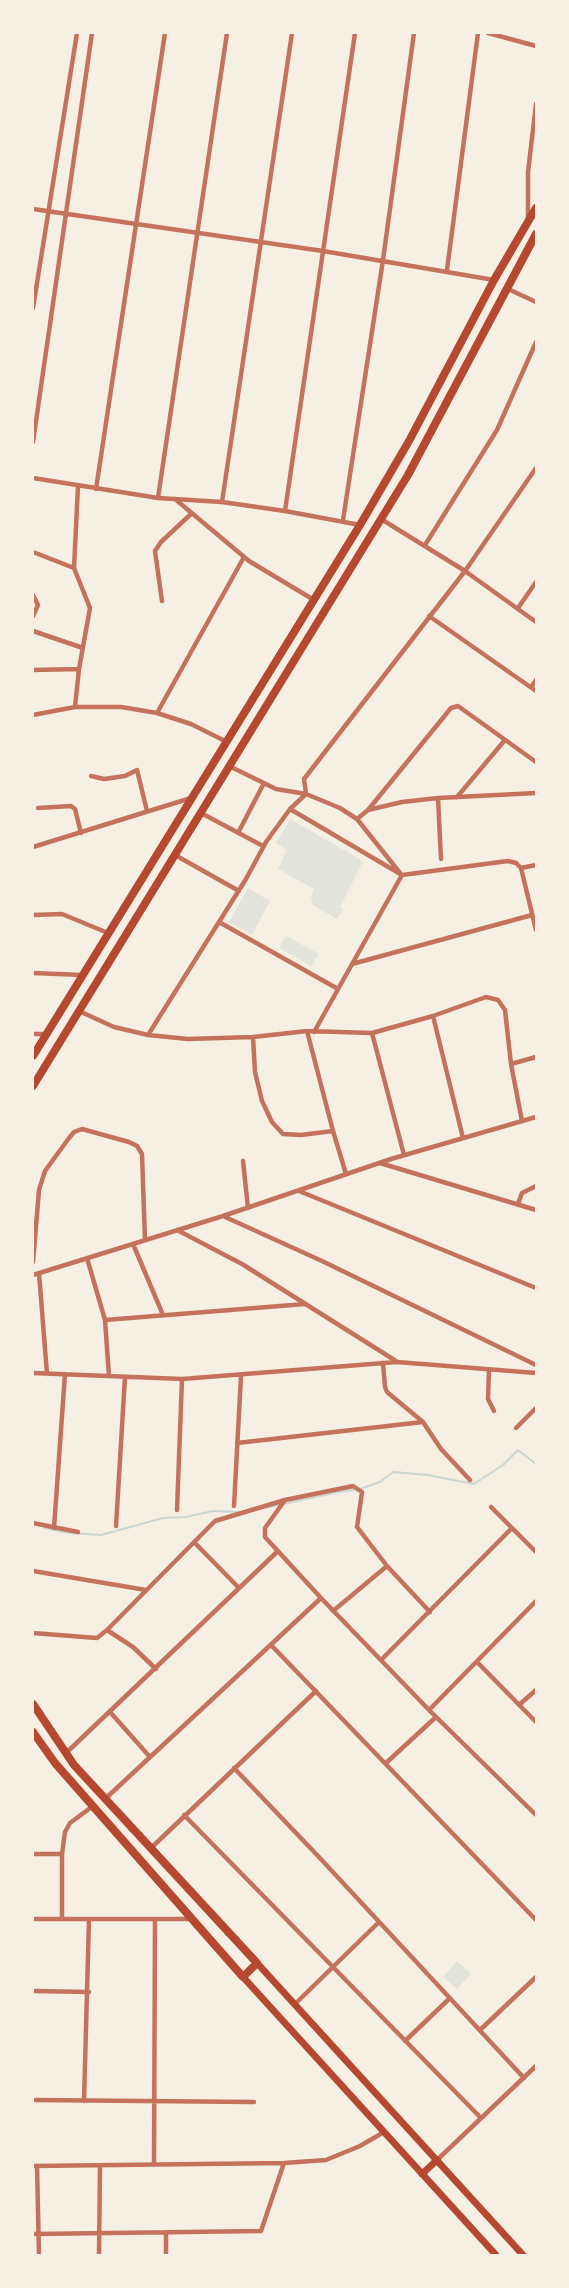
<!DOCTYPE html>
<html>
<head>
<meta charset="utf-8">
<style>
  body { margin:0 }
  #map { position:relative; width:569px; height:2288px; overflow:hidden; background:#f6efe4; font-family:"Nunito Sans",sans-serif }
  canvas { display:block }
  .frame { position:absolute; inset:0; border:34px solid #f6efe4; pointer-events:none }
</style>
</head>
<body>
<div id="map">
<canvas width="569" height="2288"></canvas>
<div class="frame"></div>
</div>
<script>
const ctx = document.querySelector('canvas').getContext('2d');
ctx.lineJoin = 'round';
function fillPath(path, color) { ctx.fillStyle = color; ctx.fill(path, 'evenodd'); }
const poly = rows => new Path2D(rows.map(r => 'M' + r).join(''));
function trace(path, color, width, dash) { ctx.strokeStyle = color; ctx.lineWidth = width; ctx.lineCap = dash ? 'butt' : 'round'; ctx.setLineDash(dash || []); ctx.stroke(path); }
fillPath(poly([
  [290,819,363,861,340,907,343,909,337,919,313,905,311,896,314,889,278,869,287,850,276,843],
  [248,888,270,901,252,935,229,922],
  [286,936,319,954,311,966,279,948],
  [457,1961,471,1974,457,1989,443,1977]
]), '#e2e4dc');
trace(poly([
  [265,1508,338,1492,360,1489,380,1482,393,1472,428,1475,474,1484,503,1465,518,1450,536,1464],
  [44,1528,70,1533,101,1535,163,1518,186,1517,213,1511,239,1512]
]), '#c9d6d2', 2);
trace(poly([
  [488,33,536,46],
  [33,209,323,251,494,280],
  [528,220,528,172,536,104],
  [447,270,478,33],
  [506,288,536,302],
  [33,308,77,33],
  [33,442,92,33],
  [33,478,158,498,222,502,285,511,360,525],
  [96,489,165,33],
  [158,498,227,33],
  [175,499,249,561,314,600],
  [222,502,292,33],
  [285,511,355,33],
  [381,519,465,571,536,622],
  [343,520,383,260,414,33],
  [425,545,497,430,536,342],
  [33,552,74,568],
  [33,595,38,605,33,616],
  [162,601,155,551,161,542,192,513],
  [518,608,536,582],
  [429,616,536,691],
  [33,631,83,648],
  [33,670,79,669],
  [531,687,536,680],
  [75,707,79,669,90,608,74,568,78,486],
  [157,713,244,557],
  [33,715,75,707,121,707,157,713,191,724,225,741],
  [229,766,276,789,306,794,340,808,357,819,368,810,402,802,438,798,536,793],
  [91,776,104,779,125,776,137,770,147,811],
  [457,797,505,740],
  [438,798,441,859],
  [38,808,71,806,75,809,81,833],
  [290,809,402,875,508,861,516,863,521,868,536,930],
  [368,810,451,708,458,706,536,762],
  [201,813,263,846],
  [357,819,400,873],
  [238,833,264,783],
  [33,847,191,798],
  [175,855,239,891],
  [521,868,536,865],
  [33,915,62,914,108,933],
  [219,922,338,989],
  [352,964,532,915],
  [33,973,82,975],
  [79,1011,114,1027,148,1035,188,1039,253,1037,307,1031,372,1033,433,1016,486,997,498,1000,505,1010,511,1064,522,1121],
  [433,1016,463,1138],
  [307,1031,333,1131,346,1174],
  [314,1032,402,875],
  [372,1033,404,1155],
  [33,1034,46,1034],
  [148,1035,246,879,266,842,290,809,306,794,304,779,465,571,536,468],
  [253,1037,255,1072,262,1101,272,1122,283,1134,301,1135,333,1131],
  [511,1064,536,1057],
  [243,1161,248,1208],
  [380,1163,536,1210],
  [299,1191,536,1288],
  [518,1204,522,1193,536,1186],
  [223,1216,322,1261,536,1365],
  [177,1230,242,1264,396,1361],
  [133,1244,163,1315],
  [87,1258,105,1320,109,1376],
  [33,1262,39,1190,45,1171,69,1138,74,1132,82,1129,129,1142,137,1146,142,1154,145,1240],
  [39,1273,47,1374],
  [33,1275,223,1216,391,1159,536,1117],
  [105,1320,305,1304],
  [383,1363,385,1387,387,1392,423,1422,441,1449,470,1480],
  [489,1370,488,1399,494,1411],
  [33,1373,182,1379,397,1362,536,1373],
  [516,1428,536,1408],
  [237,1443,423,1422],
  [285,1500,265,1528,265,1537,321,1598,429,1710,536,1815],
  [234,1506,241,1376],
  [491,1507,536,1552],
  [177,1510,182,1379],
  [33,1523,78,1532],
  [116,1526,125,1377],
  [54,1528,65,1374],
  [194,1542,239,1588],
  [33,1571,146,1590],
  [333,1611,387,1566],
  [107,1630,215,1521,285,1500,353,1486,362,1492,357,1527,387,1566,430,1612],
  [33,1633,97,1638,107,1630,133,1647,156,1669],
  [271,1645,536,1920],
  [381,1660,512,1528],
  [477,1662,536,1722],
  [519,1705,536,1690],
  [429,1710,536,1601],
  [110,1712,150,1757],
  [65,1754,278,1551],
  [386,1763,436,1717],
  [234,1768,318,1856,524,2078],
  [105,1799,321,1598],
  [184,1815,481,2118],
  [151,1848,316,1691],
  [33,1854,62,1854],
  [33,1919,190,1919],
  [62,1919,62,1854,65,1832,70,1823,93,1806],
  [33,1991,89,1992],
  [295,2004,379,1922],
  [480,2030,536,1977],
  [405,2041,450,1998],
  [33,2100,254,2102],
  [84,2101,89,1919],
  [437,2160,536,2066],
  [154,2165,155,1919],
  [33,2166,284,2163,326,2160,360,2146,384,2132],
  [37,2166,39,2255],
  [33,2234,261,2231,284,2163],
  [99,2255,100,2166],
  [166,2255,166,2232]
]), '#c5725c', 4.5);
trace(poly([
  [257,1963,523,2255],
  [243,1977,496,2255],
  [422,2174,437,2160]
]), '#b5482f', 7);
trace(poly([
  [33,1056,360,525,409,441,494,280,536,208],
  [33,1086,408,475,536,234],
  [33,1704,74,1765,257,1963,243,1977,55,1763,33,1732]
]), '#b5482f', 8);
</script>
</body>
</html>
